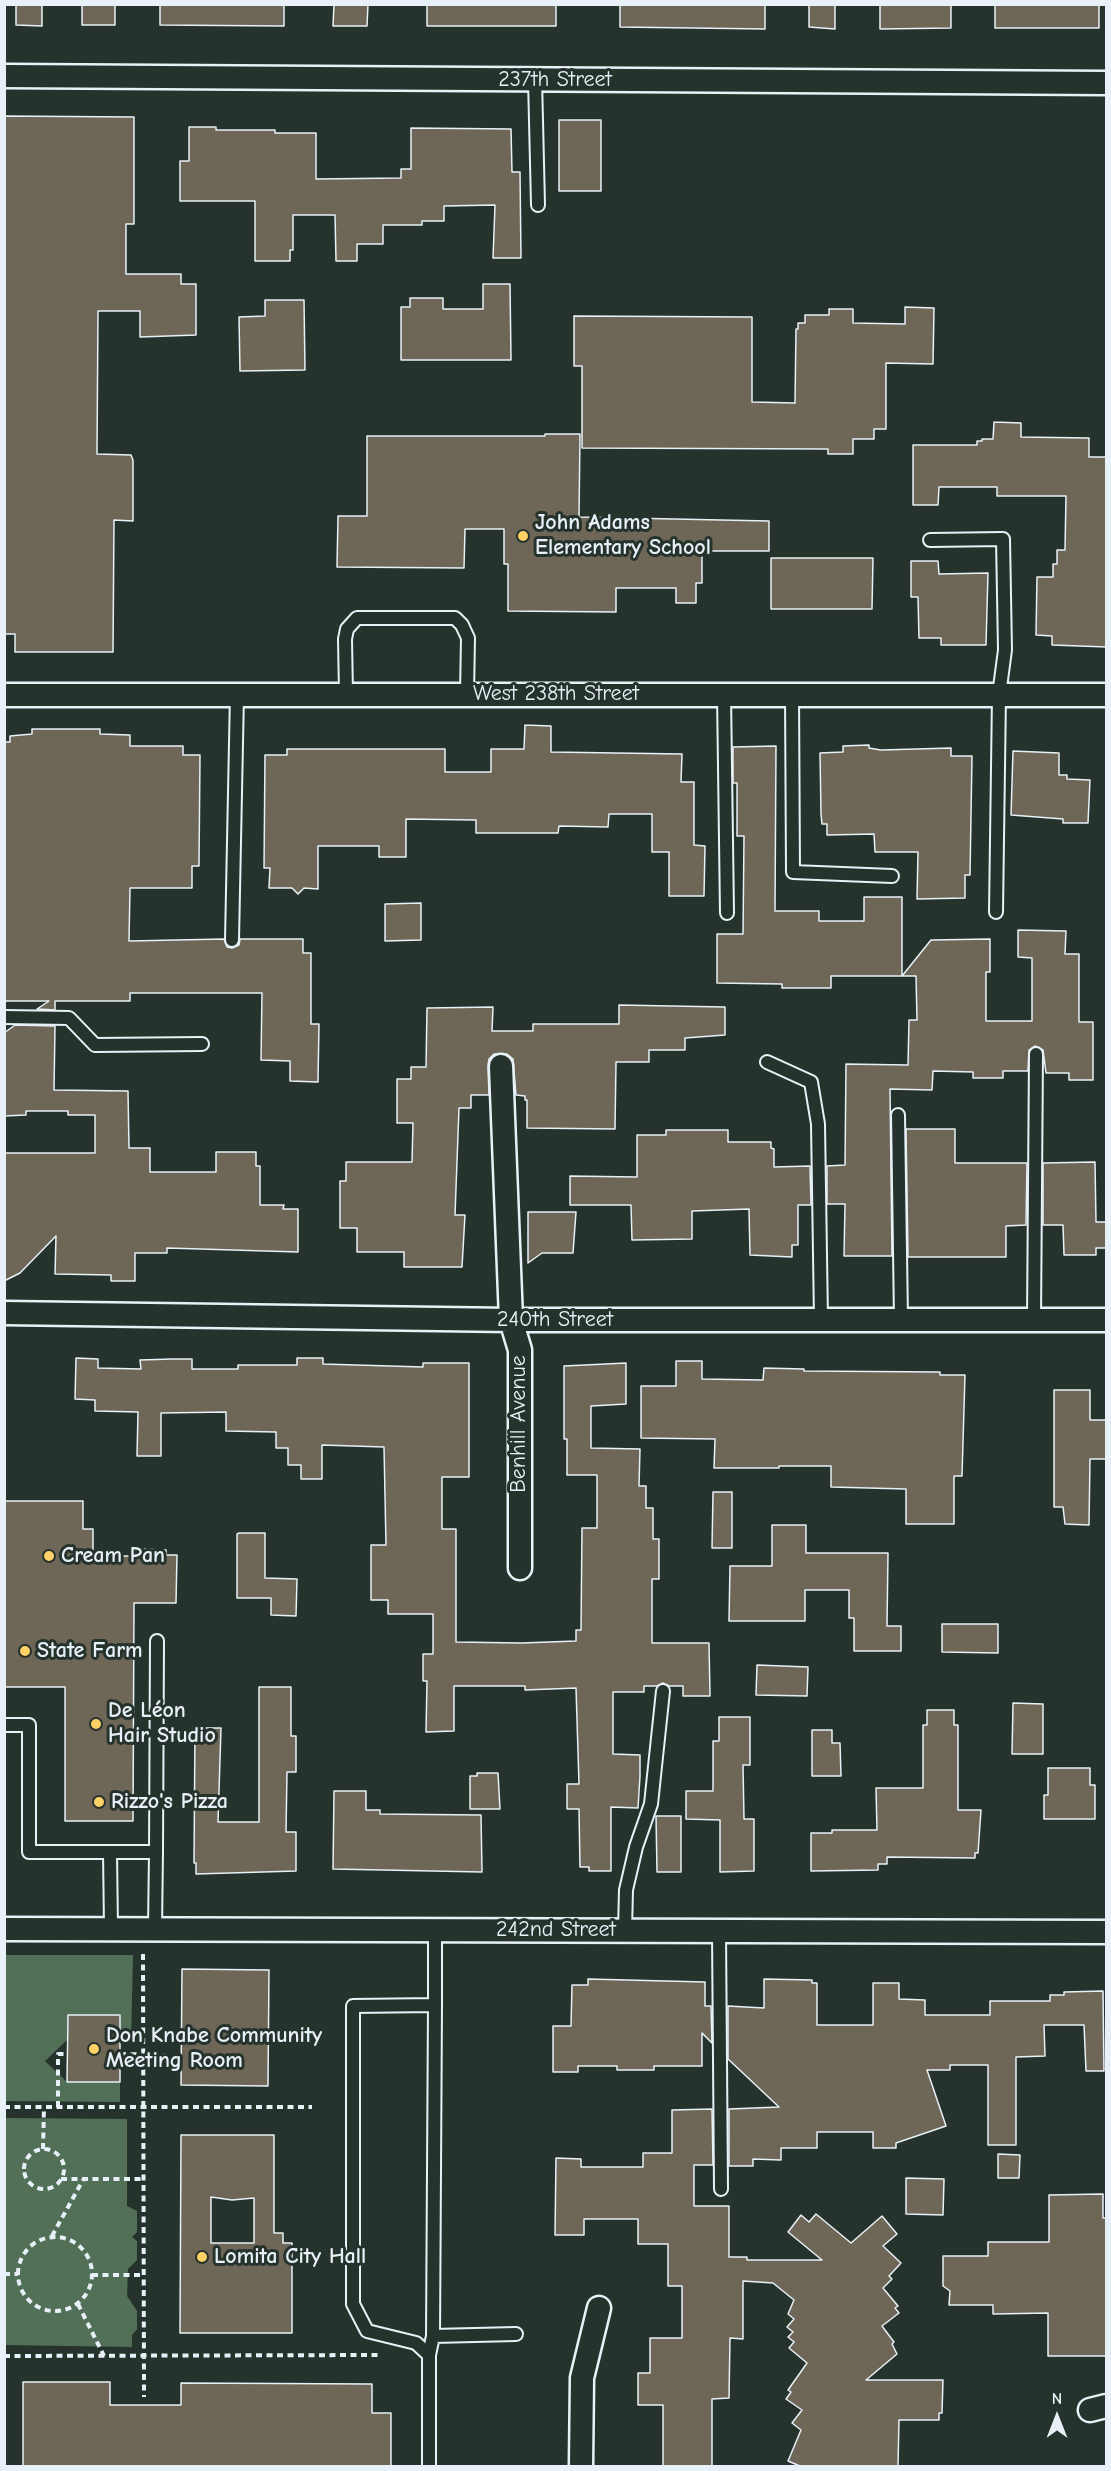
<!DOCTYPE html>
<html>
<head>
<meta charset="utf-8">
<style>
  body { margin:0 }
  #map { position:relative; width:1111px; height:2471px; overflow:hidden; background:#26332d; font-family:"Comic Neue",sans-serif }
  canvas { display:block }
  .frame { position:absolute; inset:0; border:6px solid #e8f1f8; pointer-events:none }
  .north { position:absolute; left:1027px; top:2387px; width:60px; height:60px; -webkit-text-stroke:4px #26332d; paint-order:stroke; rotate:0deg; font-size:16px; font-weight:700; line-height:24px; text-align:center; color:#e8f1f8 }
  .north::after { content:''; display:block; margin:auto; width:21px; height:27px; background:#e8f1f8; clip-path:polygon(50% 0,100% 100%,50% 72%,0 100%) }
</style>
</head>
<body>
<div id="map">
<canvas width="1111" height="2471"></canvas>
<div class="frame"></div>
<div class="north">N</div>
</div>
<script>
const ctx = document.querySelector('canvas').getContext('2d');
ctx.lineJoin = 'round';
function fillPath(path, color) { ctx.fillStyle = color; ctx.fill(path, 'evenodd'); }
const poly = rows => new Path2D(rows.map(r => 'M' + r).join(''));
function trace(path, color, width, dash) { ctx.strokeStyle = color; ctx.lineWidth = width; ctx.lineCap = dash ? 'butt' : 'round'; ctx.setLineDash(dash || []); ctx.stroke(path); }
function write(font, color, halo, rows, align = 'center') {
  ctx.font = font + ' "Comic Neue",sans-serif'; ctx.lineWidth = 6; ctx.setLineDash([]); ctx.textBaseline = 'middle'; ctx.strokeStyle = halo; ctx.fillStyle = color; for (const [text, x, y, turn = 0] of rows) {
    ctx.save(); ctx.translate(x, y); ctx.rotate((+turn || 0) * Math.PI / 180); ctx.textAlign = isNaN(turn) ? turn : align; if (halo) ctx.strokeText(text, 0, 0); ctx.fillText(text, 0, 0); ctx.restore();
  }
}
fillPath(poly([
  [5,1955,133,1955,131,2043,120,2043,68,2015,67,2040,45,2061,67,2082,120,2082,120,2102,5,2101],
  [5,2118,127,2119,127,2206,137,2211,137,2232,132,2237,137,2241,137,2260,128,2269,127,2296,137,2311,137,2329,132,2335,132,2347,5,2345]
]), '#527058');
const building = poly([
  [16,4,42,4,42,26,16,25,16,4],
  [82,4,115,4,115,25,82,25,82,4],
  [160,4,284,4,284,26,160,25,160,4],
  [334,4,368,4,367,26,333,26,334,4],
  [427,4,556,4,556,26,427,26,427,4],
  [620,4,765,4,765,29,620,27,620,4],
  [809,4,835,4,835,29,809,27,809,4],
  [880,4,951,4,951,28,880,29,880,4],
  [995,4,1099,4,1099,28,995,28,995,4],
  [4,116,134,117,134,224,126,224,126,274,181,274,181,284,196,284,196,335,140,337,140,311,98,311,97,454,131,455,133,460,133,521,114,520,113,652,15,652,15,634,4,634,4,116],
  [559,120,601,120,601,191,559,191,559,120],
  [189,127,216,127,216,130,275,130,275,133,316,133,316,179,401,178,401,169,411,169,411,128,511,129,512,172,520,172,521,258,493,258,495,205,444,206,444,221,422,221,422,225,383,225,383,244,357,244,357,261,336,261,335,215,293,215,293,250,290,250,290,261,255,261,255,201,180,201,180,161,189,161,189,127],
  [483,284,510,284,511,360,401,360,401,307,410,307,410,298,443,298,443,309,483,309,483,284],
  [265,300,304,300,305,370,240,371,239,317,265,316,265,300],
  [905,307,934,308,933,364,886,363,886,429,874,429,874,439,853,439,853,454,828,454,828,449,582,448,582,366,574,366,574,316,752,317,752,402,795,403,796,329,798,329,798,323,805,323,805,315,829,315,829,309,853,309,853,323,905,324,905,307],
  [994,422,1021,423,1021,437,1089,438,1089,457,1107,457,1107,647,1052,645,1052,636,1036,635,1037,577,1053,577,1053,564,1057,564,1057,550,1065,550,1066,496,997,496,997,487,939,487,938,505,913,505,913,445,977,445,977,441,982,441,982,439,993,439,994,422],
  [545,434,580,434,579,517,769,521,769,551,702,551,702,583,696,583,696,603,676,603,676,588,616,588,616,612,508,611,508,564,504,564,504,529,465,529,464,568,337,567,338,516,367,516,367,436,545,436,545,434],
  [771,558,873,558,872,609,771,609,771,558],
  [911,561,938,561,939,574,988,573,986,645,941,645,941,638,919,638,918,597,911,597,911,561],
  [525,725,551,726,551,752,682,754,681,782,694,782,694,845,705,846,704,896,669,896,669,852,652,852,652,814,609,814,608,827,559,826,558,833,476,833,476,820,406,819,406,857,379,857,379,846,318,846,318,889,304,888,298,894,292,888,269,888,270,868,264,868,265,755,287,755,287,749,445,749,445,772,491,772,491,749,524,749,525,725],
  [32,729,100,729,100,734,130,735,130,746,183,746,183,755,200,755,199,866,192,866,192,888,130,888,129,941,224,939,227,947,232,948,239,945,240,939,303,939,303,953,311,953,311,1024,319,1024,318,1082,290,1081,290,1061,261,1060,262,993,130,993,130,1001,55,1001,55,1010,37,1009,49,1001,4,1001,4,742,10,742,10,736,32,734,32,729],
  [869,745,869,748,881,750,951,748,951,756,972,756,970,875,965,875,965,898,917,899,918,852,875,852,874,834,827,835,827,824,822,824,821,814,820,753,843,752,843,746,869,745],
  [776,746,775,911,819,911,819,921,864,921,864,897,902,897,902,976,931,940,990,939,990,972,986,972,986,1021,1032,1021,1032,958,1018,957,1018,930,1066,931,1065,954,1079,954,1079,1022,1093,1022,1093,1080,1069,1080,1069,1073,1046,1073,1043,1050,1035,1046,1029,1050,1028,1071,1003,1071,1003,1078,973,1078,973,1072,933,1071,932,1090,890,1089,892,1256,844,1256,845,1204,827,1204,827,1166,845,1165,846,1064,908,1065,909,1020,917,1020,916,976,831,976,831,988,782,988,782,984,717,983,717,934,743,934,744,836,737,836,737,783,733,783,733,747,776,746],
  [1013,751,1059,753,1059,775,1067,775,1067,779,1090,780,1088,823,1063,823,1063,819,1011,815,1013,751],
  [421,903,421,940,385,941,385,904,421,903],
  [619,1005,725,1007,725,1035,685,1038,685,1050,649,1050,649,1062,616,1062,615,1129,527,1128,527,1100,525,1100,525,1096,516,1095,513,1059,507,1054,494,1054,489,1059,488,1066,489,1095,471,1095,471,1108,459,1108,455,1215,465,1215,462,1267,404,1267,404,1252,357,1252,357,1228,340,1228,340,1181,346,1181,346,1162,412,1162,413,1123,397,1123,397,1079,411,1079,411,1067,426,1067,427,1008,493,1007,492,1031,533,1031,533,1024,619,1024,619,1005],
  [15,1025,55,1026,54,1090,128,1091,129,1148,150,1148,150,1172,216,1172,216,1152,256,1152,256,1166,260,1166,260,1205,284,1205,283,1209,298,1209,298,1252,167,1248,167,1253,135,1253,135,1281,111,1281,111,1275,55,1274,56,1236,20,1273,4,1281,4,1153,95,1153,95,1115,68,1115,68,1111,26,1111,26,1115,4,1116,4,1033,15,1025],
  [906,1129,955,1129,955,1163,1027,1163,1026,1225,1006,1226,1006,1257,908,1257,906,1129],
  [666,1130,728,1130,728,1142,771,1142,771,1148,774,1149,774,1167,810,1166,811,1205,798,1205,798,1245,792,1245,792,1257,750,1255,749,1209,692,1211,692,1239,632,1240,631,1205,570,1205,570,1176,637,1177,637,1135,666,1135,666,1130],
  [1095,1162,1096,1222,1107,1222,1107,1248,1096,1248,1096,1255,1064,1255,1063,1225,1043,1225,1043,1163,1095,1162],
  [528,1212,576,1212,573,1253,542,1253,528,1263,528,1212],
  [76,1358,98,1359,98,1368,141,1369,140,1360,172,1359,192,1359,192,1369,238,1369,238,1365,297,1365,297,1358,323,1358,323,1364,423,1367,423,1363,469,1363,469,1477,442,1477,442,1529,456,1529,456,1642,521,1643,576,1641,576,1630,581,1630,582,1528,597,1528,597,1475,567,1475,567,1439,564,1439,564,1366,626,1363,626,1404,591,1406,591,1448,640,1449,639,1486,646,1486,646,1508,653,1508,653,1539,659,1539,659,1579,652,1579,652,1643,709,1643,710,1696,683,1696,683,1686,669,1686,663,1683,657,1686,644,1686,644,1692,613,1692,613,1754,640,1755,640,1776,638,1808,611,1807,611,1871,589,1871,589,1867,580,1867,579,1809,567,1809,567,1784,579,1784,576,1688,525,1690,525,1686,454,1686,454,1731,426,1732,427,1681,423,1681,423,1654,433,1654,433,1614,388,1614,388,1600,371,1600,371,1545,386,1545,384,1447,322,1445,322,1479,301,1479,301,1465,288,1465,288,1448,276,1448,276,1432,226,1431,226,1412,161,1413,161,1456,137,1456,138,1412,95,1411,95,1400,75,1399,76,1358],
  [676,1361,702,1361,702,1379,763,1380,764,1368,804,1369,804,1371,940,1372,940,1375,965,1375,962,1476,954,1476,954,1524,906,1524,906,1489,831,1487,831,1466,779,1466,779,1468,714,1468,715,1439,641,1438,641,1386,676,1386,676,1361],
  [1054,1390,1090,1390,1090,1420,1107,1420,1107,1459,1090,1459,1089,1525,1065,1524,1063,1507,1054,1507,1054,1390],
  [713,1492,732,1492,732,1548,712,1548,713,1492],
  [4,1501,83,1501,83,1529,93,1529,93,1556,140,1556,140,1549,166,1550,166,1555,177,1555,176,1603,134,1603,133,1821,65,1821,65,1687,4,1687,4,1501],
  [772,1525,806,1525,806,1553,888,1553,887,1626,901,1626,901,1651,854,1651,854,1618,849,1618,849,1590,805,1590,805,1621,729,1621,730,1566,772,1566,772,1525],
  [239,1533,265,1533,265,1578,297,1579,296,1616,271,1615,271,1598,237,1598,237,1534,239,1533],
  [942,1624,998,1624,998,1653,942,1652,942,1624],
  [757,1665,808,1667,807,1696,756,1695,757,1665],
  [259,1687,291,1687,291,1736,296,1736,296,1772,287,1772,286,1832,296,1832,296,1871,196,1874,196,1863,194,1863,195,1728,221,1728,218,1822,259,1822,259,1687],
  [1013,1703,1043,1704,1043,1754,1012,1754,1013,1703],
  [927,1710,954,1710,954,1725,958,1725,958,1810,981,1810,978,1853,975,1853,975,1858,887,1857,887,1864,878,1864,878,1870,811,1871,811,1833,832,1833,832,1830,877,1830,876,1788,923,1788,923,1725,927,1725,927,1710],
  [719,1717,750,1717,750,1765,743,1765,744,1819,754,1819,754,1871,720,1872,720,1820,686,1819,686,1791,713,1791,713,1741,719,1741,719,1717],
  [812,1730,832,1730,832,1743,840,1743,841,1776,812,1776,812,1730],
  [1048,1768,1090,1768,1090,1785,1095,1785,1095,1819,1044,1819,1044,1795,1048,1795,1048,1768],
  [477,1773,498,1773,500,1809,470,1809,470,1776,477,1776,477,1773],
  [334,1791,366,1791,366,1810,380,1810,380,1814,481,1815,482,1872,333,1869,334,1791],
  [656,1816,681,1816,681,1872,657,1872,656,1816],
  [182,1969,269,1970,268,2086,181,2085,182,1969],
  [588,1979,705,1982,705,2006,711,2006,712,2043,702,2033,702,2066,654,2066,654,2070,617,2070,617,2066,578,2066,578,2072,553,2072,553,2026,571,2026,572,1985,588,1985,588,1979],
  [764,1979,812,1980,812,1983,817,1983,817,2025,873,2025,873,1983,899,1983,899,1999,925,2000,925,2015,990,2015,990,2001,1050,2001,1050,1995,1064,1995,1064,1992,1103,1991,1104,2071,1086,2071,1084,2025,1044,2025,1045,2056,1016,2057,1016,2145,988,2145,988,2065,950,2065,950,2070,927,2070,946,2126,896,2143,896,2148,873,2148,873,2132,817,2132,817,2148,781,2148,781,2160,753,2159,753,2166,729,2166,729,2109,779,2107,728,2059,728,2006,764,2008,764,1979],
  [68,2015,120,2015,120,2082,67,2082,68,2015],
  [712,2109,713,2165,694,2165,694,2206,729,2206,729,2257,747,2257,747,2260,822,2260,788,2232,801,2215,809,2222,816,2214,851,2243,882,2216,897,2234,883,2246,901,2263,889,2276,892,2279,883,2288,898,2306,895,2308,899,2313,882,2326,894,2342,892,2344,897,2354,866,2380,943,2380,942,2413,939,2413,939,2420,899,2420,898,2466,800,2466,788,2461,801,2430,792,2423,802,2410,786,2399,791,2392,788,2390,807,2363,789,2348,794,2342,788,2337,793,2332,787,2327,794,2319,788,2314,794,2300,773,2283,743,2281,743,2339,730,2338,729,2398,712,2399,712,2466,663,2466,663,2405,638,2405,638,2373,650,2373,650,2338,682,2338,682,2286,668,2286,668,2244,638,2244,638,2219,584,2219,584,2235,555,2235,556,2158,581,2159,581,2167,643,2167,643,2153,672,2153,672,2110,712,2109],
  [181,2135,274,2135,274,2233,283,2233,283,2243,292,2243,292,2333,180,2333,181,2135],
  [211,2197,232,2200,254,2198,254,2243,211,2243,211,2197],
  [998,2154,1020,2155,1019,2178,998,2178,998,2154],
  [906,2178,944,2179,943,2215,906,2214,906,2178],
  [1103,2194,1103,2218,1107,2218,1107,2356,1048,2356,1048,2313,993,2314,993,2305,949,2305,950,2291,943,2286,943,2256,988,2256,988,2242,1049,2242,1049,2195,1103,2194],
  [23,2382,110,2382,110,2405,181,2405,181,2383,372,2384,372,2413,391,2413,391,2466,23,2466,23,2382]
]);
fillPath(building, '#6e6757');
trace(building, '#e8f1f8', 1.5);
const service = poly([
  [535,79,538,205],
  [930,540,1003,539,1005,650,999,695,996,912],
  [346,694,345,639,347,629,357,618,455,618,462,625,468,638,467,694],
  [724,694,727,913],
  [792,694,793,872,892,876],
  [232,940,237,694],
  [4,1017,69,1018,95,1045,202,1044],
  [767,1062,811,1082,818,1124,821,1320],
  [898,1115,901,1320],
  [1034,1320,1036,1054],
  [4,1725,29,1725,29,1852,156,1852,157,1641],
  [110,1852,111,1929],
  [155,1929,156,1852],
  [625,1930,626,1890,636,1847,651,1804,663,1691],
  [719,1931,721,2189],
  [433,2336,516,2334],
  [429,2355,433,2336,435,2005],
  [429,2466,429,2355,416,2343,367,2331,353,2304,353,2006,435,2005,435,1930]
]);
const minor = poly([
  [4,76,1106,83],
  [4,695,1106,695],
  [501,1066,511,1320,520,1350,520,1568],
  [4,1313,511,1320,1106,1320],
  [4,1929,1106,1932],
  [1090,2410,1106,2406],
  [581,2466,582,2378,599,2308]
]);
trace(service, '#e8f1f8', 16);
trace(minor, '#e8f1f8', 27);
trace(poly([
  [143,1954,144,2397],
  [120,2054,165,2055],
  [4,2107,312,2107],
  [58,2107,58,2054,67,2054],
  [43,2149,44,2107],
  '24 2169a20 20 0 1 1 40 0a20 20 0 1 1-40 0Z',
  [61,2179,143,2179],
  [52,2236,83,2180],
  '18 2274a37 37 0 1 1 74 0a37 37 0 1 1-74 0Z',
  [4,2274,18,2274],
  [92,2275,144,2275],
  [78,2304,104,2356],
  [4,2356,379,2355]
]), '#e8f1f8', 4, [6, 4.5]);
trace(service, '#26332d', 12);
trace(minor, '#26332d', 22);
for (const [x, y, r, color] of [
  [523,536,6,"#ffd166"],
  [49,1556,6,"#ffd166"],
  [25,1651,6,"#ffd166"],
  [96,1724,6,"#ffd166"],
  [99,1802,6,"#ffd166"],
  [94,2049,6,"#ffd166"],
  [202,2257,6,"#ffd166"]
]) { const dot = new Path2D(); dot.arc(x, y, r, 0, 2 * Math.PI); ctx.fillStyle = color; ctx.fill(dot); trace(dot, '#26332d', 2); }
write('22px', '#e8f1f8', '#26332d', [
  ["237th Street",555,80],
  ["West 238th Street",556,694],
  ["240th Street",555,1320],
  ["Benhill Avenue",519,1424,-90],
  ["242nd Street",556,1930]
]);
write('bold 22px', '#e8f1f8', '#26332d', [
  ["John Adams",535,523],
  ["Elementary School",535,548],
  ["Cream Pan",61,1556],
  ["State Farm",37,1651],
  ["De Léon",108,1711],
  ["Hair Studio",108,1736],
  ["Rizzo's Pizza",111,1802],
  ["Don Knabe Community",106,2036],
  ["Meeting Room",106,2061],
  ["Lomita City Hall",214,2257]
], 'left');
</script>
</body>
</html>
